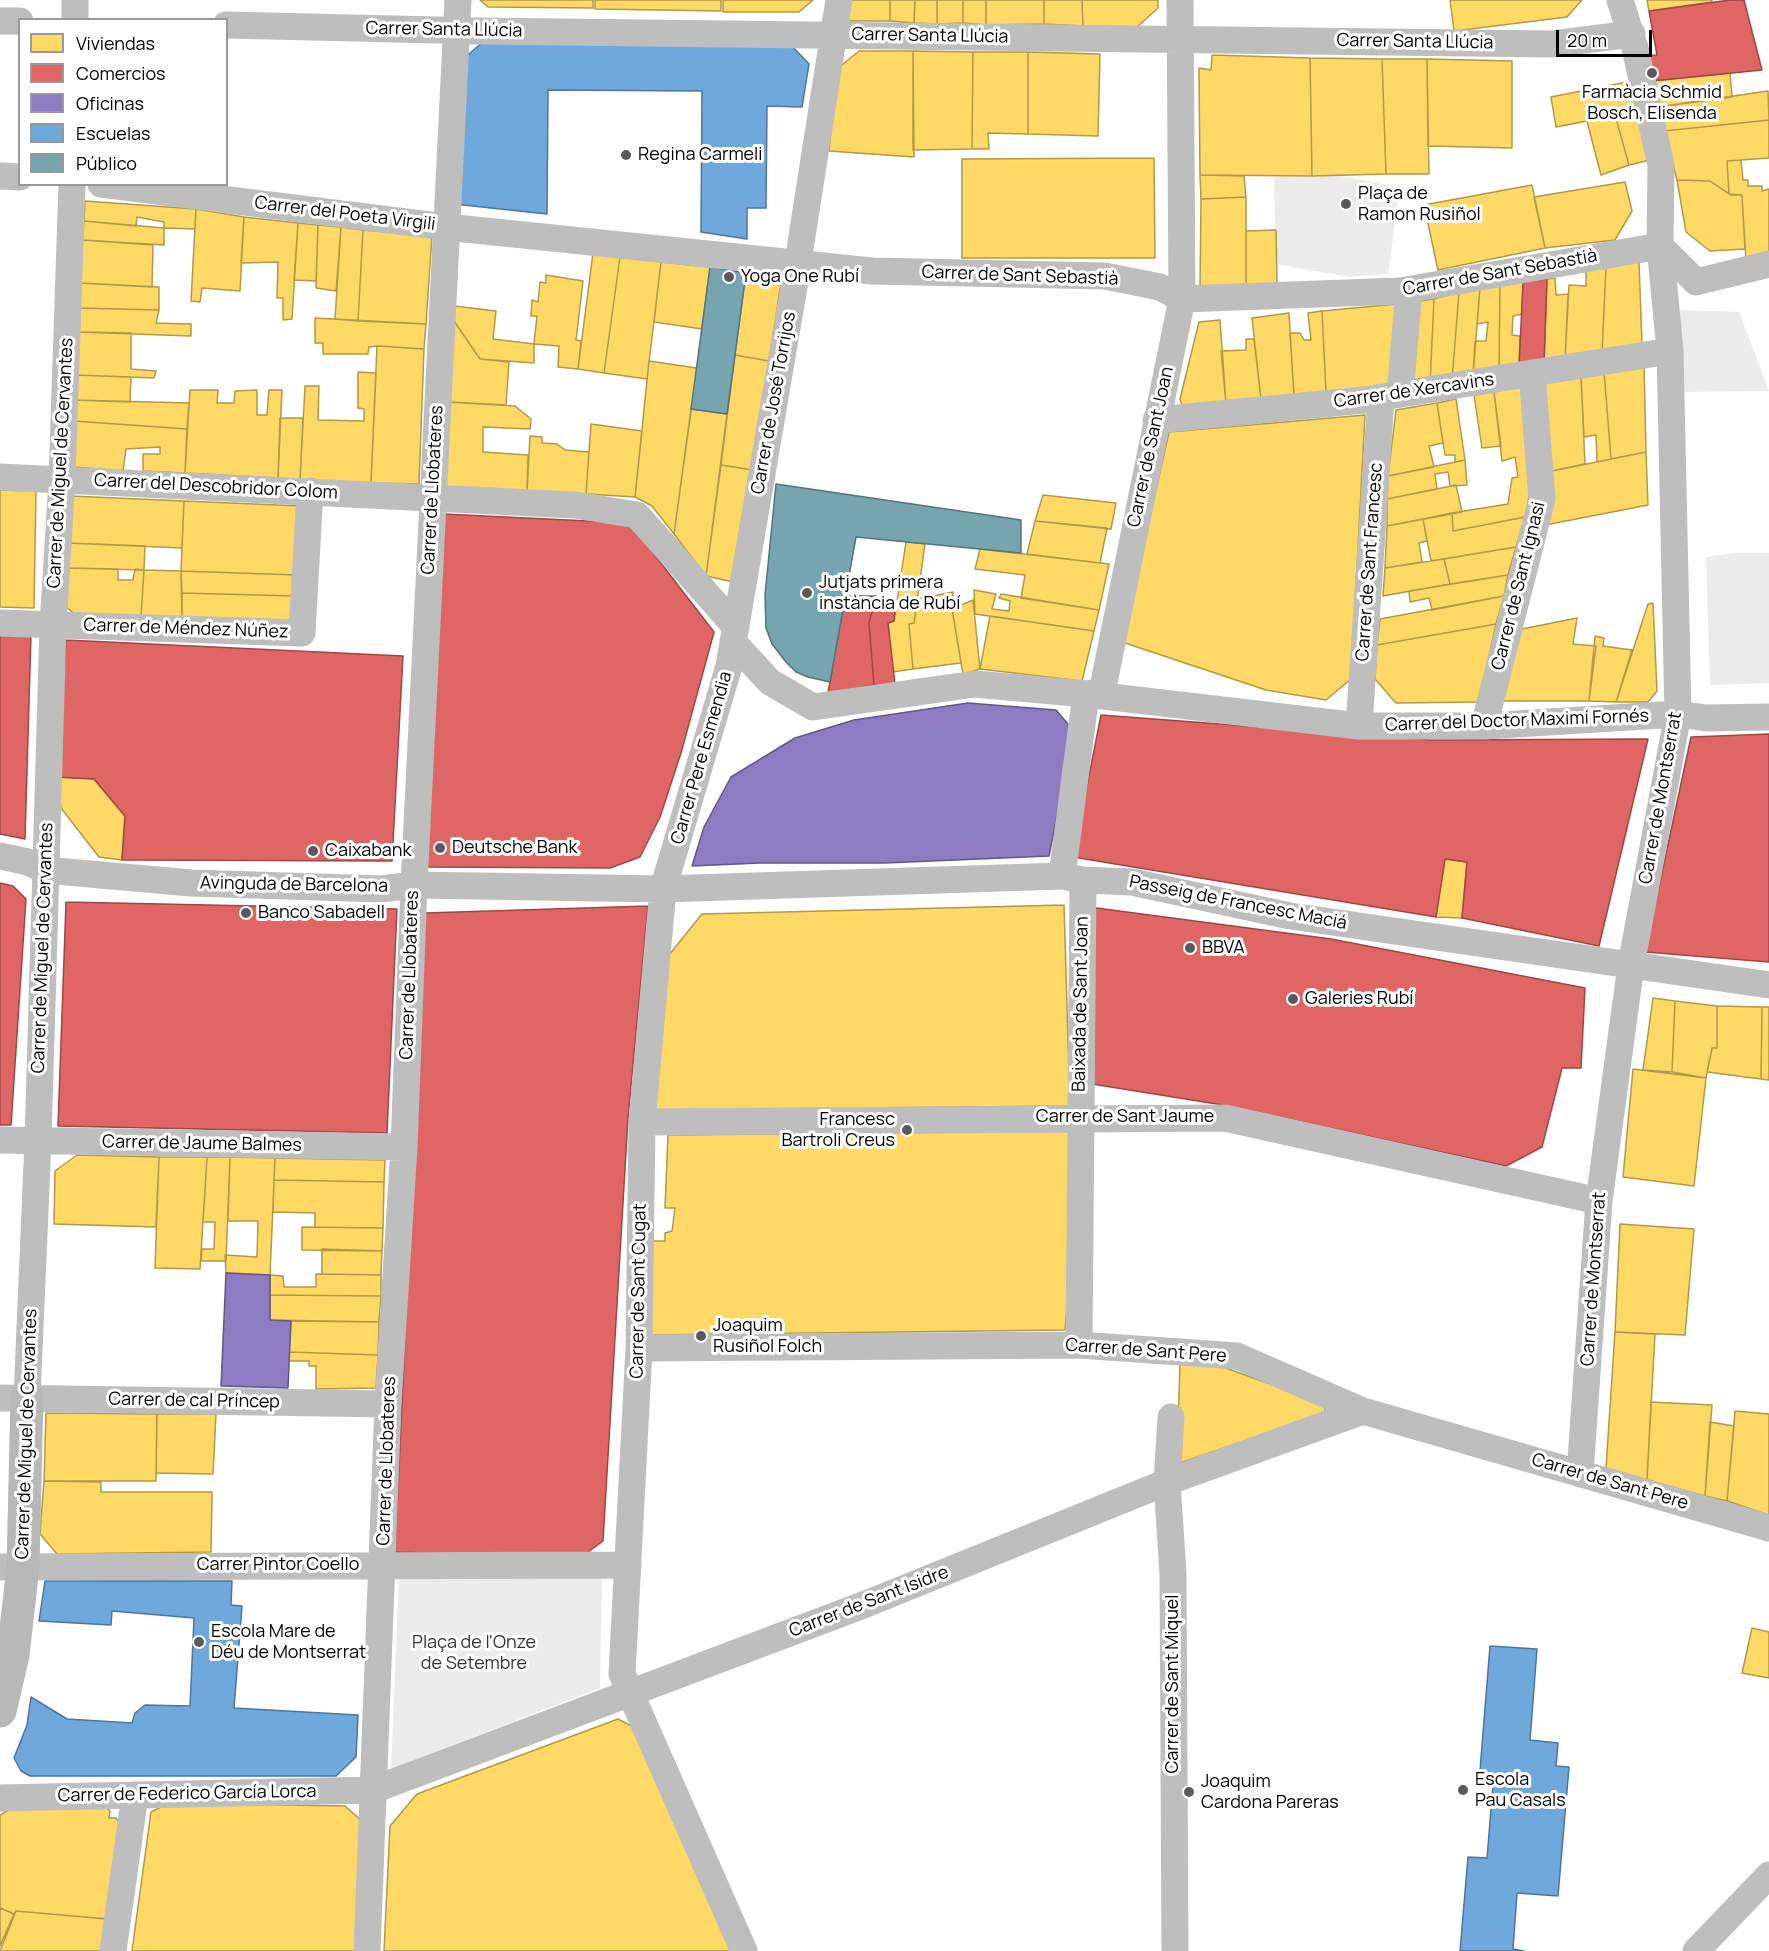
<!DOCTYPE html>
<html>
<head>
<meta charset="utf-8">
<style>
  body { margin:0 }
  #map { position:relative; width:1769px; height:1951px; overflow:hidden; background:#fff; font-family:Manrope,sans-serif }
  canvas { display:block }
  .legend { position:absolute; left:18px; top:18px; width:210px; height:168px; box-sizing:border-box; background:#fff; border:2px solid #999; margin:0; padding:8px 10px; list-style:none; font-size:18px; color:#000 }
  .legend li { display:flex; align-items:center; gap:12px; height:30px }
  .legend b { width:30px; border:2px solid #999 }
  .scale { position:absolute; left:1556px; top:30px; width:96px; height:27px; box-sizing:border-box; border:3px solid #000; border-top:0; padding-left:8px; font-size:18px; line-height:21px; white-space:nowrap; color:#000; -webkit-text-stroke:4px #fff; paint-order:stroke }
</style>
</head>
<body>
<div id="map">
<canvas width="1769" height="1951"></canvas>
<ul class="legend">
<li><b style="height:16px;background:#ffd966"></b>Viviendas</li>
<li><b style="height:16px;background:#e06666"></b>Comercios</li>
<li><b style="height:16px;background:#8e7cc3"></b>Oficinas</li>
<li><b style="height:16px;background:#6fa8dc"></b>Escuelas</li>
<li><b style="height:16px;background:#76a5af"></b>Público</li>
</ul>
<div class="scale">20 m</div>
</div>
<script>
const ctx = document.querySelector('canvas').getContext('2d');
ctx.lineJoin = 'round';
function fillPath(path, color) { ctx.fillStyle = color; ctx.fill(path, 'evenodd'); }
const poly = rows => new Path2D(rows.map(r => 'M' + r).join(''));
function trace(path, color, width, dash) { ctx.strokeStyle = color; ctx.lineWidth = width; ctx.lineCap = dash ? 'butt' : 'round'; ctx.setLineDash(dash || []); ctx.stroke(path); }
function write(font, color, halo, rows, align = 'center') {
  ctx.font = font + ' Manrope,sans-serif'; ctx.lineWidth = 6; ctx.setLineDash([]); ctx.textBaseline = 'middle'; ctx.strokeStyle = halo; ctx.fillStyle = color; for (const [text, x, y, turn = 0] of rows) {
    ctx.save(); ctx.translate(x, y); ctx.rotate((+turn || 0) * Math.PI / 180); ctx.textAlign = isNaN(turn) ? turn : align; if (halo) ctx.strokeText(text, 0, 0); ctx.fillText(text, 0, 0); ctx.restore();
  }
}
fillPath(poly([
  [1341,176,1400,187,1388,274,1349,277,1276,264,1274,177],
  [1680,310,1739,312,1769,391,1680,392],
  [1734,553,1769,553,1769,683,1710,685,1706,557],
  [399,1575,602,1576,600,1688,391,1769]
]), '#ececec');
const homes = poly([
  [480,0,593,0,593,8,488,7,480,0],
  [595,0,721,0,721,11,595,9,595,0],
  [723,0,813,0,799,12,723,12,723,0],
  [847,0,890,0,890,21,844,21,847,0],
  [890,0,915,0,914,23,890,21,890,0],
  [915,0,937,0,937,24,914,23,915,0],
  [937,0,963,0,963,23,937,24,937,0],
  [963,0,986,0,986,25,963,23,963,0],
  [986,0,1044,0,1044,24,986,25,986,0],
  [1044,0,1082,0,1083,26,1044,24,1044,0],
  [1082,0,1158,0,1158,8,1136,28,1083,26,1082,0],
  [1450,0,1582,0,1567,17,1454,31,1450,0],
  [1647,0,1712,0,1712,2,1649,11,1647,0],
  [859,51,913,51,914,157,829,151,837,69,859,51],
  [913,51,973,52,972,149,913,150,913,51],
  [973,52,1028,52,1028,134,988,133,989,149,972,149,973,52],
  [1028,52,1100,54,1098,136,1028,134,1028,52],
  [1212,55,1310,58,1312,176,1200,175,1199,68,1211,70,1212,55],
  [1310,58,1382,59,1386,174,1312,176,1310,58],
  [1382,59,1427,59,1429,174,1386,174,1382,59],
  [1427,59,1512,61,1512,148,1428,146,1427,59],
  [1730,73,1732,97,1658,107,1652,81,1730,73],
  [1632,81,1639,111,1556,127,1551,97,1632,81],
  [1768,91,1769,120,1664,131,1658,107,1768,91],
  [1639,111,1650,160,1629,165,1615,115,1639,111],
  [1615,115,1629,165,1601,175,1587,121,1615,115],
  [1769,120,1769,158,1727,161,1729,194,1710,181,1677,180,1664,131,1769,120],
  [1154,158,1155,258,962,258,962,159,1154,158],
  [1741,160,1743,180,1748,180,1748,186,1762,186,1762,191,1769,189,1769,258,1746,261,1742,195,1729,194,1727,161,1741,160],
  [1200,175,1244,176,1246,197,1201,199,1200,175],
  [1677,180,1710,181,1731,195,1742,195,1745,249,1710,251,1686,232,1677,180],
  [1625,182,1632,211,1615,240,1545,248,1534,197,1625,182],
  [1532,185,1545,248,1438,270,1424,205,1532,185],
  [1246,197,1246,288,1200,291,1201,199,1246,197],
  [85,201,196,209,195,229,164,228,164,222,137,217,136,226,84,221,85,201],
  [196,209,244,217,240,291,202,288,200,302,191,301,196,209],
  [244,217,298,223,292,319,283,320,283,298,277,298,278,262,241,263,244,217],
  [84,221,164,228,164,245,82,240,84,221],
  [298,223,318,225,316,281,294,280,298,223],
  [318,225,341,227,336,291,316,288,318,225],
  [341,227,363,230,358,321,335,319,341,227],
  [363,230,432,236,426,324,358,321,363,230],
  [1276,230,1277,283,1246,288,1246,231,1276,230],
  [82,240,153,245,152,287,80,283,82,240],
  [593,253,620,257,604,373,578,369,593,253],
  [620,257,661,262,647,379,604,373,620,257],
  [661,262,710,267,702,329,654,322,661,262],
  [1639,262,1642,344,1602,353,1606,267,1639,262],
  [1606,267,1602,353,1565,360,1569,285,1586,286,1586,270,1606,267],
  [746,273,782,276,769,361,735,355,746,273],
  [546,275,583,281,576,340,581,341,578,369,558,367,559,346,534,344,537,316,531,316,532,300,538,302,540,282,546,283,546,275],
  [1555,278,1556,295,1568,294,1565,360,1544,364,1547,279,1555,278],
  [1523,282,1522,314,1513,316,1512,335,1520,336,1519,367,1499,370,1500,286,1523,282],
  [80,283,159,287,159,310,78,308,80,283],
  [1500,286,1499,370,1473,376,1475,341,1486,341,1488,322,1477,324,1480,288,1500,286],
  [1480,288,1473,376,1452,380,1459,292,1480,288],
  [1459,292,1452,380,1430,384,1434,299,1459,292],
  [1434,299,1430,384,1407,387,1412,302,1434,299],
  [1397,304,1393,388,1326,392,1322,311,1397,304],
  [454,306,496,311,493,339,534,344,534,363,480,359,454,321,454,306],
  [78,308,159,310,156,323,191,324,191,336,79,332,78,308],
  [1322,311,1326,392,1294,396,1290,333,1300,333,1304,340,1311,340,1308,313,1322,311],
  [1289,313,1294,396,1261,400,1252,318,1289,313],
  [315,318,426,324,424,349,377,346,369,347,368,354,323,354,323,343,315,343,315,318],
  [1220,320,1226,403,1182,405,1180,399,1199,322,1220,320],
  [454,321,480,359,509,362,506,405,448,402,454,321],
  [79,332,131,333,131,369,156,371,154,378,76,375,79,332],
  [1246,339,1254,339,1261,400,1226,403,1221,351,1246,350,1246,339],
  [377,346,424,349,419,484,371,483,377,346],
  [735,355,769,361,753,470,721,465,735,355],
  [649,361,697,368,674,534,652,506,635,497,649,361],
  [1644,364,1646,452,1611,459,1604,372,1644,364],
  [358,372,376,373,371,483,300,480,305,386,319,386,318,420,364,421,364,409,358,408,358,372],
  [1604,372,1611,459,1597,462,1596,435,1584,437,1581,376,1604,372],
  [76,375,131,377,130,402,73,400,76,375],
  [1581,376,1585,464,1547,472,1542,383,1581,376],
  [1527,385,1534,471,1525,517,1453,531,1452,513,1508,504,1512,478,1518,477,1515,457,1502,461,1494,392,1527,385],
  [190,390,218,390,217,403,234,403,235,391,257,390,257,415,267,415,269,390,282,390,278,478,185,473,190,390],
  [1494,392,1501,446,1482,448,1474,395,1494,392],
  [1456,399,1465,460,1455,462,1455,455,1445,455,1437,403,1456,399],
  [73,400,189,403,187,429,74,421,73,400],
  [448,402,515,406,531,419,530,429,483,427,483,452,528,455,527,492,445,487,448,402],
  [1437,403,1443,443,1429,446,1434,467,1388,476,1396,410,1437,403],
  [691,409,727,414,706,576,674,534,691,409],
  [1365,415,1351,679,1326,700,1266,690,1122,642,1169,432,1365,415],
  [280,418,303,418,300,480,278,478,280,418],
  [74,421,187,429,185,473,143,471,143,454,160,454,160,447,126,449,123,471,74,467,74,421],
  [591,424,642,431,635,497,586,494,591,424],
  [530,436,542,437,542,443,557,444,565,450,589,452,586,494,527,492,530,436],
  [1646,452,1648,505,1540,526,1547,472,1646,452],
  [1465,460,1467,485,1450,486,1448,472,1435,474,1437,489,1387,499,1388,476,1465,460],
  [721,465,753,470,733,582,706,576,721,465],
  [1456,485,1462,512,1387,526,1387,499,1456,485],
  [0,490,36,491,34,608,0,607,0,490],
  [1043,495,1116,503,1111,529,1035,521,1043,495],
  [70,496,184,501,182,548,68,543,70,496],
  [184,501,301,506,296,575,181,571,184,501],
  [1452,513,1453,531,1525,517,1516,547,1431,561,1423,519,1452,513],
  [1423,519,1427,541,1419,543,1422,562,1385,568,1387,526,1423,519],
  [1035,521,1107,528,1100,563,1027,554,1035,521],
  [906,542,925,544,914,623,909,624,913,669,892,672,888,623,894,621,906,542],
  [68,543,145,546,144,570,67,568,68,543],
  [1516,547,1508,575,1450,584,1444,559,1516,547],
  [980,549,1109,564,1099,610,1021,598,1025,575,975,569,980,549],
  [1444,559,1450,584,1383,596,1385,568,1444,559],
  [67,568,118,569,118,580,133,580,135,569,144,570,141,617,76,615,65,606,67,568],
  [144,570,181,571,182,618,141,617,144,570],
  [181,571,296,575,295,596,182,593,181,571],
  [1508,575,1504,596,1432,610,1429,598,1410,602,1409,591,1508,575],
  [974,590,996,594,992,609,1009,611,1010,601,999,598,1001,594,1099,610,1094,631,975,614,974,590],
  [953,592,952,609,961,663,913,669,909,624,914,623,918,599,953,592],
  [182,593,295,596,293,624,182,618,182,593],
  [1504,596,1496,624,1377,645,1380,619,1504,596],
  [973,600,980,669,963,674,952,609,973,600],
  [1653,603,1657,691,1648,702,1616,702,1648,604,1653,603],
  [990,616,1094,631,1082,681,980,669,990,616],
  [1577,618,1573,644,1596,646,1589,701,1501,701,1517,630,1577,618],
  [1496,624,1479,702,1396,703,1375,679,1377,645,1496,624],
  [1595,636,1604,638,1603,646,1632,650,1616,702,1589,701,1595,636],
  [57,777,94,779,125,816,122,860,99,857,61,808,57,777],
  [1445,859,1467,862,1462,918,1436,917,1445,859],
  [1064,905,1070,1106,655,1110,669,955,702,914,1064,905],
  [1653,998,1675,1001,1672,1072,1643,1070,1653,998],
  [1675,1001,1717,1006,1717,1048,1712,1048,1706,1078,1672,1072,1675,1001],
  [1717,1006,1762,1007,1761,1079,1707,1072,1712,1048,1717,1048,1717,1006],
  [1762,1007,1769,1007,1769,1080,1761,1079,1762,1007],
  [1633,1069,1706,1078,1694,1186,1623,1177,1633,1069],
  [1072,1131,1073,1238,1065,1330,644,1335,646,1241,665,1241,665,1233,672,1231,675,1208,665,1208,668,1135,1072,1131],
  [77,1155,159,1157,156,1227,54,1224,55,1171,77,1155],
  [159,1157,207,1157,200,1269,155,1268,159,1157],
  [207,1157,230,1157,226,1261,201,1261,202,1249,214,1249,215,1222,203,1222,207,1157],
  [230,1157,275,1158,270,1275,226,1273,225,1255,257,1257,258,1221,228,1221,230,1157],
  [275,1158,385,1160,384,1182,274,1180,275,1158],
  [274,1180,384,1182,383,1228,315,1227,315,1213,273,1212,274,1180],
  [1620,1224,1694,1229,1685,1335,1615,1332,1620,1224],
  [302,1227,383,1228,382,1251,302,1250,302,1227],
  [322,1249,382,1251,381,1275,322,1274,322,1249],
  [316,1274,381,1275,381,1296,270,1295,270,1275,283,1276,284,1287,316,1287,316,1274],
  [270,1295,381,1296,379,1322,270,1320,270,1295],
  [291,1321,379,1322,378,1355,289,1352,291,1321],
  [1615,1332,1655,1334,1647,1480,1606,1468,1615,1332],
  [289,1352,378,1355,376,1388,316,1389,316,1366,309,1366,309,1361,289,1361,289,1352],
  [1180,1362,1223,1367,1325,1404,1325,1413,1177,1464,1180,1362],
  [1651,1402,1712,1405,1705,1496,1647,1480,1651,1402],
  [1735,1411,1769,1414,1769,1515,1727,1501,1735,1411],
  [46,1413,157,1414,156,1481,44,1481,46,1413],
  [157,1414,216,1414,213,1474,156,1473,157,1414],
  [1710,1422,1734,1426,1727,1501,1705,1496,1710,1422],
  [44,1481,101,1482,101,1492,212,1492,211,1552,57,1554,40,1534,44,1481],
  [1752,1628,1769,1632,1769,1678,1742,1673,1752,1628],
  [618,1719,635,1728,736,1951,384,1951,390,1826,417,1794,618,1719],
  [169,1803,345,1806,364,1823,358,1951,132,1951,151,1812,169,1803],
  [104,1805,110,1811,109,1818,116,1818,122,1826,107,1919,16,1911,14,1914,0,1908,0,1815,15,1806,104,1805],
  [0,1908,14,1914,0,1946,0,1908],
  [16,1911,107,1919,103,1951,0,1951,16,1911]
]);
fillPath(homes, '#ffd966');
trace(homes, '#b29847', 1.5);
const shops = poly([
  [1730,0,1744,0,1762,70,1652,81,1647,56,1657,55,1649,11,1730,0],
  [1547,279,1544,364,1519,367,1523,282,1547,279],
  [443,514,630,523,714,632,681,753,660,817,640,857,610,868,426,867,443,514],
  [845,596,876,596,869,623,874,685,828,693,845,596],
  [873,607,895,611,894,621,888,623,895,684,874,685,869,623,873,607],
  [0,633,31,634,25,839,0,834,0,633],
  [66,640,403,656,392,861,122,860,125,816,94,779,57,777,66,640],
  [1101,715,1432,740,1648,739,1599,946,1462,918,1467,862,1445,859,1436,917,1073,857,1101,715],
  [1769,734,1769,962,1645,952,1691,737,1769,734],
  [0,883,13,886,26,899,11,1125,0,1125,0,883],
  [66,902,397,909,387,1133,58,1126,66,902],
  [648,906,628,1118,603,1541,580,1558,395,1552,425,913,648,906],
  [1089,907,1331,939,1585,988,1581,1068,1562,1068,1542,1147,1506,1166,1229,1106,1086,1083,1089,907]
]);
fillPath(shops, '#e06666');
trace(shops, '#9d4747', 1.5);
const offices = poly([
  [968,703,1056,710,1074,731,1049,856,885,863,760,863,692,866,704,827,731,777,795,738,854,720,968,703],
  [226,1273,270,1275,270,1320,291,1321,288,1388,221,1386,226,1273]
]);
fillPath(offices, '#8e7cc3');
trace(offices, '#635788', 1.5);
const schools = poly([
  [484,41,790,44,809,64,802,107,767,106,766,208,747,208,747,239,701,232,702,91,548,90,547,214,454,204,462,60,484,41],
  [45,1581,232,1581,231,1605,242,1606,234,1708,358,1715,356,1757,336,1776,30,1776,21,1771,14,1758,27,1725,31,1697,67,1719,132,1723,135,1713,145,1705,190,1706,194,1618,112,1611,111,1625,39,1621,45,1581],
  [1490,1646,1537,1649,1530,1740,1558,1743,1556,1766,1569,1767,1558,1896,1517,1893,1513,1949,1524,1951,1460,1951,1468,1857,1487,1858,1493,1785,1479,1783,1490,1646]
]);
fillPath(schools, '#6fa8dc');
trace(schools, '#4e769a', 1.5);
const public = poly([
  [710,267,746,273,727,414,691,409,710,267],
  [776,484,1021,520,1021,553,856,537,830,682,808,677,796,672,786,662,772,644,766,628,765,595,776,484]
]);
fillPath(public, '#76a5af');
trace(public, '#53747a', 1.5);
trace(poly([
  [75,0,75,20],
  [0,21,20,21],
  [226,25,480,31,1552,44,1632,34],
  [0,176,20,177],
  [101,184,446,227,872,271,1105,276,1160,287,1182,299,1400,291,1660,246],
  [1660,246,1696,282,1769,264],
  [1400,394,1409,290],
  [1156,420,1364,400,1670,351],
  [0,477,575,505,637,515,736,627],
  [0,623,302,633,310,491],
  [733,642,770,682,813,707,975,684,1086,694,1359,726,1484,726,1678,714,1706,718,1769,717],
  [1086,694,1102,692,1182,299,1180,0],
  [1359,726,1381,398],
  [1484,726,1542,499,1532,373],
  [0,856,28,862,45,870,191,883,381,889,414,885,663,889,1062,876,1083,880,1132,882,1290,916,1769,985],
  [1062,876,1086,694],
  [642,1122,1225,1118,1599,1201],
  [0,1140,404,1147],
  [1079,1345,1083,880],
  [639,1348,1079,1345,1237,1356,1363,1411,1769,1528],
  [0,1398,388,1404],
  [27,1398,38,1141,53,625,62,480,72,184],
  [1171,1417,1167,1482,1173,1574,1175,1951],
  [1580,1474,1599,1201,1631,965,1678,714,1670,351,1660,246,1661,165,1635,48,1620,0],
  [0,1567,628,1565],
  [0,1798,373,1790,866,1604,1167,1482,1363,1411],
  [113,1951,135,1795],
  [367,1951,388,1404,404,1147,414,885,458,0],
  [744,1951,622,1674,639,1348,642,1122,663,889,729,666,795,281,839,0],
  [1696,1951,1769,1875]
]), '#bebebe', 27);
trace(poly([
  [0,1711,13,1655,23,1567,27,1398]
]), '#b8b8b8', 33);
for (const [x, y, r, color] of [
  [1652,73,6,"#595959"],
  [626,155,6,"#595959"],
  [1346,204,6,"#595959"],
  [729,277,6,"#595959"],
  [807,593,6,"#595959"],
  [440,848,6,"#595959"],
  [313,851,6,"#595959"],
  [246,913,6,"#595959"],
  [1190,948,6,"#595959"],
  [1293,999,6,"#595959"],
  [907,1130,6,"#595959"],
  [701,1336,6,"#595959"],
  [199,1642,6,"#595959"],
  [1463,1790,6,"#595959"],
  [1189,1792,6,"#595959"]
]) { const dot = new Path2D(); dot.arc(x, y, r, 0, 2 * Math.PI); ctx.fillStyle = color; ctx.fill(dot); trace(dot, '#fff', 2); }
write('18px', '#000', '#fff', [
  ["Carrer Santa Llúcia",444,30,1],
  ["Carrer Santa Llúcia",930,36,1],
  ["Carrer Santa Llúcia",1415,42,1],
  ["Carrer del Poeta Virgili",345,214,7],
  ["Carrer de Sant Sebastià",1500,273,-10],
  ["Carrer de Sant Sebastià",1020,276,2],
  ["Carrer de Xercavins",1414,391,-8],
  ["Carrer de José Torrijos",774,403,-80],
  ["Carrer de Sant Joan",1151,447,-78],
  ["Carrer de Miguel de Cervantes",61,463,-87],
  ["Carrer del Descobridor Colom",216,487,3],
  ["Carrer de Llobateres",433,490,-87],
  ["Carrer de Sant Francesc",1370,562,-86],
  ["Carrer de Sant Ignasi",1519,586,-76],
  ["Carrer de Méndez Núñez",186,629,2],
  ["Carrer del Doctor Maximí Fornés",1517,721,-2],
  ["Carrer Pere Esmendia",702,758,-74],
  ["Carrer de Montserrat",1661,798,-80],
  ["Avinguda de Barcelona",294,885,1],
  ["Passeig de Francesc Maciá",1238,903,11],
  ["Carrer de Miguel de Cervantes",43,948,-88],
  ["Carrer de Llobateres",410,975,-88],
  ["Baixada de Sant Joan",1081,1004,-89],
  ["Carrer de Sant Jaume",1125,1117],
  ["Carrer de Jaume Balmes",202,1144,1],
  ["Carrer de Montserrat",1594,1279,-86],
  ["Carrer de Sant Cugat",639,1291,-89],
  ["Carrer de Sant Pere",1146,1351,4],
  ["Carrer de cal Príncep",194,1401,1],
  ["Carrer de Miguel de Cervantes",27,1434,-88],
  ["Carrer de Llobateres",387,1461,-88],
  ["Carrer de Sant Pere",1610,1482,16],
  ["Carrer Pintor Coello",278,1565],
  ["Carrer de Sant Isidre",869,1602,-21],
  ["Carrer de Sant Miquel",1173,1684,-90],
  ["Carrer de Federico García Lorca",187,1794,-1]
]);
write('18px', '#000', '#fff', [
  ["Farmàcia Schmid",1652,93,"center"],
  ["Bosch, Elisenda",1652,114,"center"],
  ["Regina Carmeli",638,155],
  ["Plaça de",1358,194],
  ["Ramon Rusiñol",1358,215],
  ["Yoga One Rubí",741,277],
  ["Jutjats primera",819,583],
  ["instància de Rubí",819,604],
  ["Deutsche Bank",452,848],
  ["Caixabank",325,851],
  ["Banco Sabadell",258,913],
  ["BBVA",1202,948],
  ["Galeries Rubí",1305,999],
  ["Francesc",895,1120,"right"],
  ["Bartroli Creus",895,1141,"right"],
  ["Joaquim",713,1326],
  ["Rusiñol Folch",713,1347],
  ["Escola Mare de",211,1632],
  ["Déu de Montserrat",211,1653],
  ["Escola",1475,1780],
  ["Pau Casals",1475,1801],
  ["Joaquim",1201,1782],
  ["Cardona Pareras",1201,1803]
], 'left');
write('18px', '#333', '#fff', [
  ["Plaça de l'Onze",474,1643],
  ["de Setembre",474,1664]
]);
</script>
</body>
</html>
